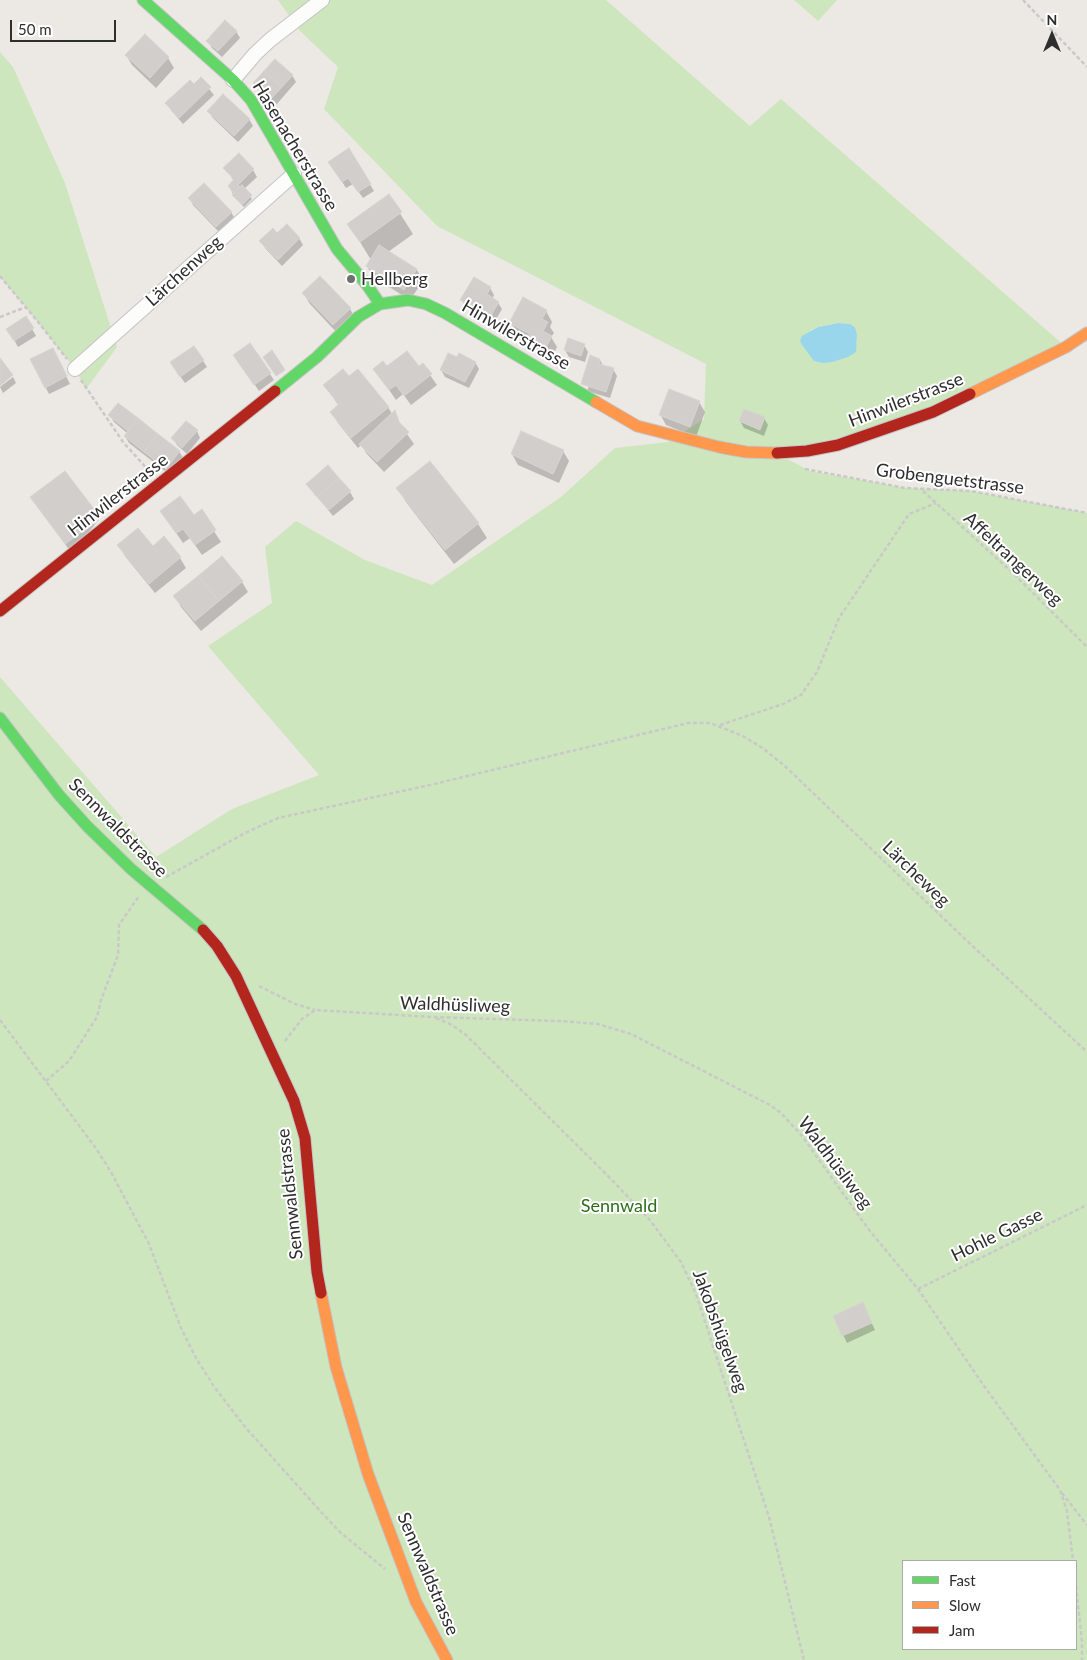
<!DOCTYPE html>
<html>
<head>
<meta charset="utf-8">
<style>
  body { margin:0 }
  #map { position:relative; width:1087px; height:1660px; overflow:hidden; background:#ece8e4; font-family:Lato,sans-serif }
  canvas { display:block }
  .legend { position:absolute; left:902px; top:1560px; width:175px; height:90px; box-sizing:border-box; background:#fff; border:1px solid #ababab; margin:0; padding:6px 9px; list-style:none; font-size:15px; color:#2e2e2e }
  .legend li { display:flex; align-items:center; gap:10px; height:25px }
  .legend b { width:25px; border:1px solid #ababab }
  .north { position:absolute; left:1027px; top:10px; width:50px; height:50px; -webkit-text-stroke:4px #fff; paint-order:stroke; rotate:0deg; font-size:14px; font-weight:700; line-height:20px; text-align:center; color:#2e2e2e }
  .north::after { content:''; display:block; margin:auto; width:18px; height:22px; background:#2e2e2e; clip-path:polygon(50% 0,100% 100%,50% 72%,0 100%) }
  .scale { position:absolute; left:10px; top:20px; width:106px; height:22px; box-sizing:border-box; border:2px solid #2e2e2e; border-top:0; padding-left:6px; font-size:15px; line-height:18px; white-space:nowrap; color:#2e2e2e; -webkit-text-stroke:4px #fff; paint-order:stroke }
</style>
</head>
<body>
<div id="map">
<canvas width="1087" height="1660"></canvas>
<ul class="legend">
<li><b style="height:6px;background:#63d668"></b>Fast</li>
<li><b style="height:6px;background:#ff974d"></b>Slow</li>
<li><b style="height:6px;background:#b3261e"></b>Jam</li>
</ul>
<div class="north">N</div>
<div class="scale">50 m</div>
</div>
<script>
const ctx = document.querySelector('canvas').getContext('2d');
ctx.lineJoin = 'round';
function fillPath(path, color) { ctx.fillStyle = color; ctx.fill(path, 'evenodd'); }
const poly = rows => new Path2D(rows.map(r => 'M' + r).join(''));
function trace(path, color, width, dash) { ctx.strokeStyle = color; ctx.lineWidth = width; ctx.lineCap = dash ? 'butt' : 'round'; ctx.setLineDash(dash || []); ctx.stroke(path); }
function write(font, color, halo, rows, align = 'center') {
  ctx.font = font + ' Lato,sans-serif'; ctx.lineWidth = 4; ctx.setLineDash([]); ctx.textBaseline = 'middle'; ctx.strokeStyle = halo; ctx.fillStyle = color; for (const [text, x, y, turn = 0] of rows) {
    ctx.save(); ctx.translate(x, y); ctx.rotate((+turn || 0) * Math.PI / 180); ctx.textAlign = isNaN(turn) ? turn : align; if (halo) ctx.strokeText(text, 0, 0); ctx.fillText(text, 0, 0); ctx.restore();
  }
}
fillPath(poly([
  [278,0,606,0,750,126,781,99,1066,347,933,412,778,454,810,471,905,488,971,491,1087,513,1087,1660,0,1660,0,677,156,857,232,809,319,775,208,646,272,603,265,547,296,521,365,560,432,585,561,497,615,448,668,442,704,419,706,364,437,226,324,109,338,67,300,31],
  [838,323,850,324,855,327,857,340,855,353,808,352,802,345,811,330,821,326],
  [903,1561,1076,1561,1076,1649,903,1649],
  [794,0,837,0,818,21],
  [0,52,13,67,65,183,117,347,86,389,75,369,26,307,0,276]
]), '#cee6be');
fillPath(poly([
  [838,323,850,324,855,327,857,335,856,352,848,357,832,362,823,363,814,361,802,345,800,341,802,336,818,327]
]), '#99d6ec');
fillPath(poly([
  [236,31,240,38,222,57,212,48,208,41],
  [126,55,168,58,174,68,156,88,132,65],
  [292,75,296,82,276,105,259,90,255,83],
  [201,79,214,95,183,124,171,110,167,104,194,86],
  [209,112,249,119,253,126,238,142,213,118],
  [349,150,374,191,363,198,353,184,346,188,334,169],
  [225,168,253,170,257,177,244,189,252,199,244,207,235,198,229,186,234,181],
  [389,196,413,234,388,252,417,270,423,281,410,300,373,277,367,266,371,260,349,224],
  [190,198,231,212,235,219,220,233,193,205],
  [299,238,303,245,282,266,265,248,261,241],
  [490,288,494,295,492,299,498,303,502,309,494,323,465,307,462,300],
  [304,294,350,309,356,319,339,335,310,304],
  [546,311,552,322,550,327,554,333,551,337,557,347,551,359,534,350,528,339,517,333,511,323],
  [26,318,36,336,18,347,8,329],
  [250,345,274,380,259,391,239,362],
  [584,345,588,352,585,362,569,357,565,350],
  [194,347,207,367,185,383,175,369],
  [56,356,70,384,49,394,31,360],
  [458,359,475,362,479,369,469,388,445,377,441,370],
  [600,360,603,366,613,369,617,376,610,398,587,391],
  [423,365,437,385,411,405,403,394,396,400,375,369,419,368],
  [13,377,16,383,3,393,0,387],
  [349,378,388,407,392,414,394,412,402,427,414,444,384,472,367,454,361,445,358,448,338,423,331,412,339,406,325,386],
  [699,402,705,412,696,437,666,425,660,414],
  [110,415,179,451,183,458,170,475,129,443,125,436,127,433,114,422],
  [764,418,768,425,764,436,744,428,740,421],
  [197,431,200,438,187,454,177,445,173,438],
  [563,451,569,461,559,483,518,465,512,454],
  [430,463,478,524,487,538,454,564,406,502,398,488],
  [307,484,350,492,354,499,333,516],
  [32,497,100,518,72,554],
  [201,511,221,542,202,555,190,538,183,543,168,521,193,517],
  [119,546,153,547,180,558,186,568,155,593,125,556],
  [242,582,248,592,201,631,181,607,175,596],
  [866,1311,875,1330,847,1343,834,1316]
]), '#0003');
const building = poly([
  [225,20,237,31,218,51,206,41,225,20],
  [145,34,169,57,150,78,125,55,145,34],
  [275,59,293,75,282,87,264,71,275,59],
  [264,71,282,87,271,99,253,83,264,71],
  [201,77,211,87,179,118,165,103,190,80,194,84,201,77],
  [223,94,250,119,234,136,207,111,223,94],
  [349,148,371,184,358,192,348,178,342,182,328,162,349,148],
  [239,153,254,169,238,185,240,187,234,193,228,186,234,179,223,168,239,153],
  [204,183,232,212,216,227,188,198,204,183],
  [242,185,252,195,242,205,232,195,242,185],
  [389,194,402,212,360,242,347,224,389,194],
  [287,224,300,238,278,260,259,241,273,228,277,233,287,224],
  [379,245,417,269,404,290,366,266,379,245],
  [320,276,351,308,333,325,302,293,320,276],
  [474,277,491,287,487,294,499,302,490,317,460,300,474,277],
  [523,297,547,310,542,319,548,322,543,331,552,336,545,349,526,339,530,334,509,323,523,297],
  [26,316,34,328,14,341,6,329,26,316],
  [568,338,585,344,581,356,564,350,568,338],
  [250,343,271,373,254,385,233,355,250,343],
  [194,346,204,360,180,377,170,362,194,346],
  [53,348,67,376,45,388,30,359,53,348],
  [272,350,285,370,276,376,263,357,272,350],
  [407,351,419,366,423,363,432,374,404,396,396,385,389,390,373,369,383,361,387,366,407,351],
  [448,353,457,357,459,353,476,362,465,382,440,370,448,353],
  [590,355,600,359,599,364,614,368,606,392,581,384,590,355],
  [0,358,13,375,0,386,0,358],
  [343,369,349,376,358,369,389,407,351,438,330,412,339,404,323,385,343,369],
  [669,389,700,401,690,427,659,415,669,389],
  [118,403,138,418,128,431,108,415,118,403],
  [744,409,765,417,760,430,739,421,744,409],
  [395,410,399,422,409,432,377,462,359,444,395,410],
  [138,418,158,434,144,452,124,436,138,418],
  [186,421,198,430,182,448,171,438,186,421],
  [521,431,564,450,553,474,511,454,521,431],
  [158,434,180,451,166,469,144,452,158,434],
  [430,461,479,523,445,550,396,488,430,461],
  [328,465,339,478,317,497,306,484,328,465],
  [65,471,101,518,65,544,30,497,65,471],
  [339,478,351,491,329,510,317,497,339,478],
  [180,496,194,515,202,509,216,530,195,545,183,529,176,533,160,511,180,496],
  [138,528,153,546,164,536,181,557,149,584,117,545,138,528],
  [222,556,243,581,219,601,198,576,222,556],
  [198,576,219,601,195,621,173,596,198,576],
  [863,1302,872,1323,842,1336,833,1316,863,1302]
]);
fillPath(building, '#d1cecb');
trace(building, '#d7d4d0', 1);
const street = poly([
  [233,80,255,54,270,40,322,0],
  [75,369,294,174]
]);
const fast = poly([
  [143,0,233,80,251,100,337,249,367,285,380,304],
  [275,391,317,357,358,317,380,304,408,300,426,304,445,313,596,402],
  [0,718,59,795,87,826,131,869,203,930]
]);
const slow = poly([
  [970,394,1066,347,1087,333],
  [596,402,637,426,719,447,746,452,777,453],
  [321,1293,336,1367,368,1474,416,1602,447,1660]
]);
const jam = poly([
  [777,453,807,451,838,445,933,412,970,394],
  [0,611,275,391],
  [203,930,217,946,236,976,294,1101,305,1138,317,1272,321,1293]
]);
trace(street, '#c5c4c5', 16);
trace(fast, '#c5c4c5', 13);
trace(slow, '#c5c4c5', 13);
trace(jam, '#c5c4c5', 13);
trace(poly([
  [1023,0,1087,67],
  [0,276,39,323,67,359],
  [0,317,26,307],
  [81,380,123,442,150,472],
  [805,469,905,488,971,491,1087,513],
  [923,491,1016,576,1087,647],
  [720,725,783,704,801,695,817,672,839,618,909,514,936,503],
  [166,877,245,833,278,818,430,785,688,723,710,723,743,736,764,749,786,767,965,939,1087,1052],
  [259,986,295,1004,315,1010],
  [436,1018,452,1025,466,1035,611,1179,649,1219,681,1262,696,1294,769,1517,804,1660],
  [0,1020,95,1147,111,1172,149,1244,181,1328,196,1358,215,1388,246,1428,322,1513,341,1533,385,1569],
  [285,1041,302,1019,315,1010,432,1017,560,1021,598,1024,631,1034,770,1105,781,1113,802,1136,869,1230,918,1289,984,1386,1060,1490,1067,1511,1073,1561],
  [46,1081,69,1061,97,1017,101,1000,118,955,119,925,139,896],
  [918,1289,1087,1205],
  [1062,1493,1087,1525],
  [1076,1586,1082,1642,1082,1660]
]), '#c9c9c8', 2.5, [4, 2.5]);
trace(street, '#fcfcfb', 14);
trace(fast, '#63d668', 11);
trace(slow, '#ff974d', 11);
trace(jam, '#b3261e', 11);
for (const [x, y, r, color] of [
  [351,279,5,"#706f6e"]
]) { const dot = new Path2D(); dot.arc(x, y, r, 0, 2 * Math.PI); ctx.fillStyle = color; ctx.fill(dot); trace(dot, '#fff', 2); }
write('18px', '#2e2e2e', '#fff', [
  ["Hasenacherstrasse",295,146,59],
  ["Lärchenweg",184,271,-42],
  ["Hinwilerstrasse",516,335,30],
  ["Hinwilerstrasse",906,400,-21],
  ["Grobenguetstrasse",950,479,7],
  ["Hinwilerstrasse",118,495,-38],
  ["Affeltrangerweg",1013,559,43],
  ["Sennwaldstrasse",118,828,45],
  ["Lärcheweg",916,874,44],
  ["Waldhüsliweg",455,1005,2],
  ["Waldhüsliweg",835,1163,53],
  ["Sennwaldstrasse",290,1194,-96],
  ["Hohle Gasse",997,1235,-26],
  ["Jakobshügelweg",720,1331,70],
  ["Sennwaldstrasse",428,1574,67]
]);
write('18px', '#2e2e2e', '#fff', [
  ["Hellberg",361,279]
], 'left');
write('18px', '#2c6e1b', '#fff', [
  ["Sennwald",619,1206]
]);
</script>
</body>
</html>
